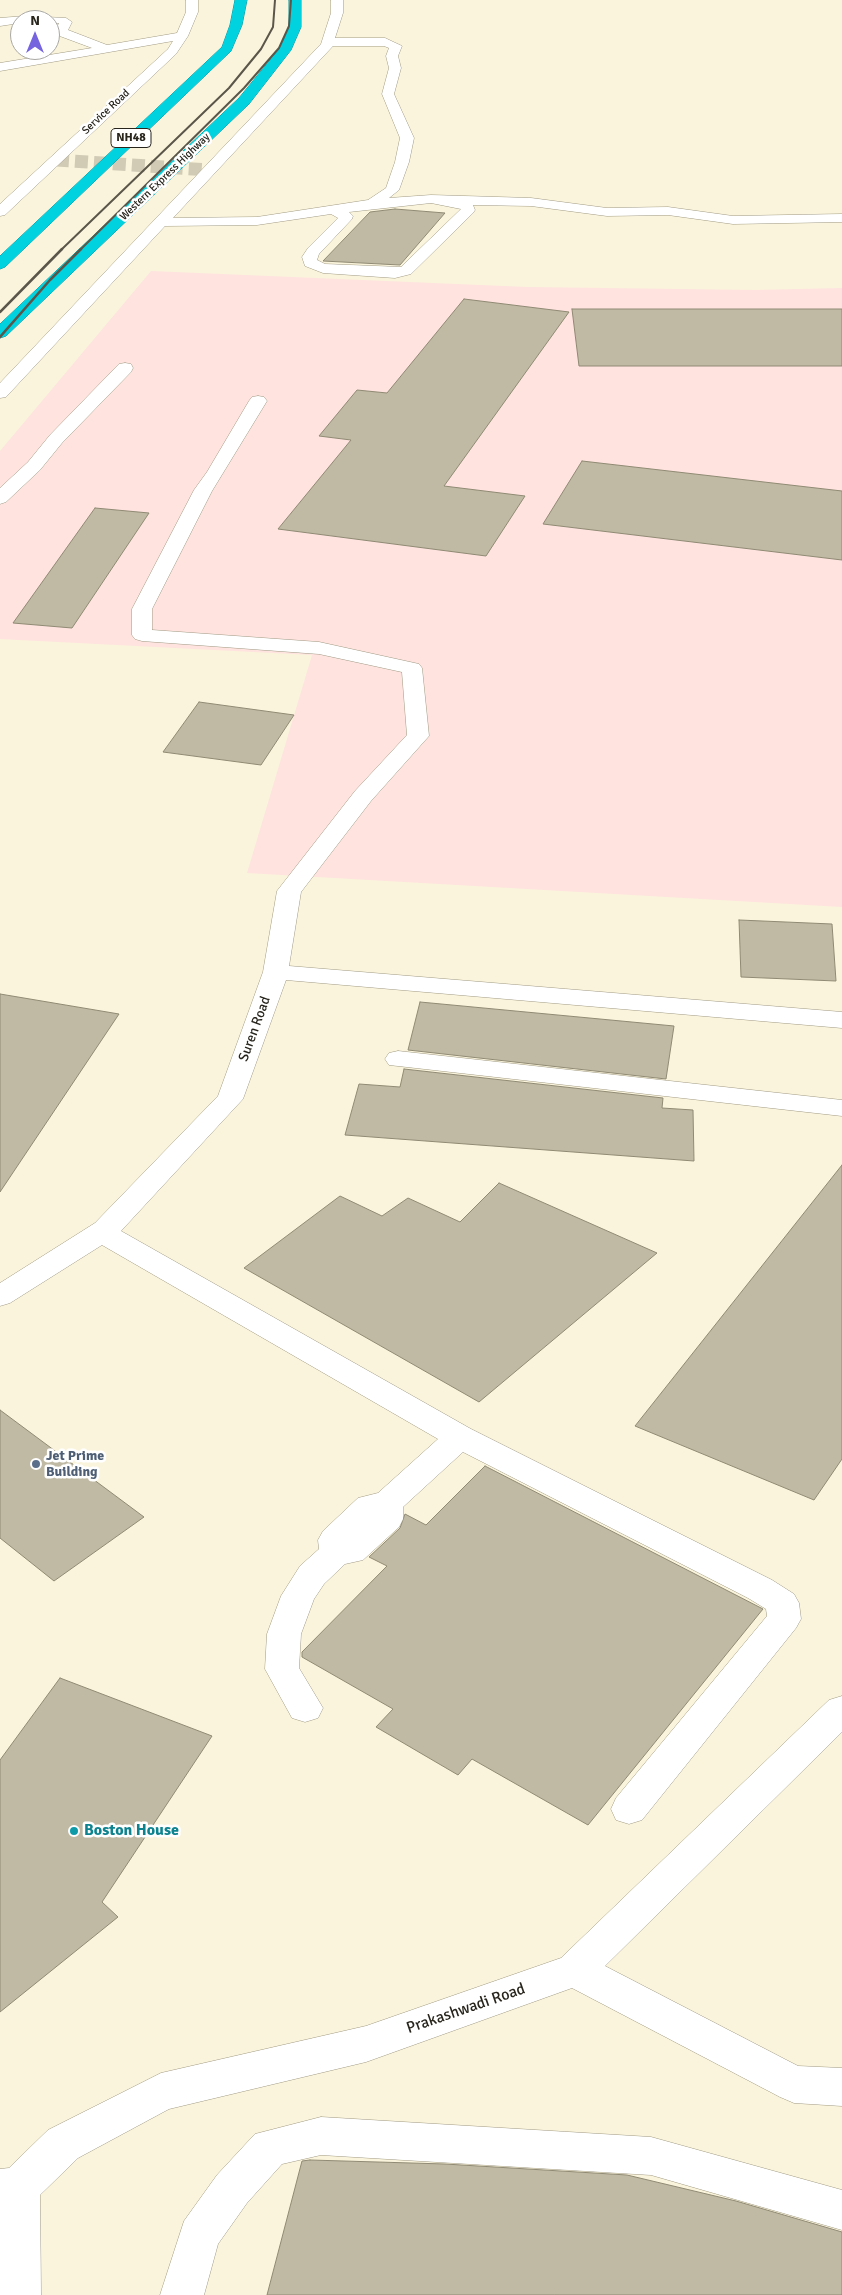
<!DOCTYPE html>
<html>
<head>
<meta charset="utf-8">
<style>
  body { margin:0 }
  #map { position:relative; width:842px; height:2295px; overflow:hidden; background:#fbf4dc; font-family:Signika,sans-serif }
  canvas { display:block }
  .north { position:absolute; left:10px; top:10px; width:50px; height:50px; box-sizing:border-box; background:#fff; border:1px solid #a9a8a4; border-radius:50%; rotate:0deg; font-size:14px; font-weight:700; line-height:20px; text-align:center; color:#27251c }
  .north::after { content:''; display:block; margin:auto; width:18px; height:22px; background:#7664df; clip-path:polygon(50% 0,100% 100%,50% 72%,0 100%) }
</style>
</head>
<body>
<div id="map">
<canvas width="842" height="2295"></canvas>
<div class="north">N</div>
</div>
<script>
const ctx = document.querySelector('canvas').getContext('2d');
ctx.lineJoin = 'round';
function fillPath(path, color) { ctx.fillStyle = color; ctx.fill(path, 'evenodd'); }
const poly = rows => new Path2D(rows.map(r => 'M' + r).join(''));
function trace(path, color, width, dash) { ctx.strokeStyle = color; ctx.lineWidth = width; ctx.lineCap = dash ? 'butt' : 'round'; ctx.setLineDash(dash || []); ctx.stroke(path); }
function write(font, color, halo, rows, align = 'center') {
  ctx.font = font + ' Signika,sans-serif'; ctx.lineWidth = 5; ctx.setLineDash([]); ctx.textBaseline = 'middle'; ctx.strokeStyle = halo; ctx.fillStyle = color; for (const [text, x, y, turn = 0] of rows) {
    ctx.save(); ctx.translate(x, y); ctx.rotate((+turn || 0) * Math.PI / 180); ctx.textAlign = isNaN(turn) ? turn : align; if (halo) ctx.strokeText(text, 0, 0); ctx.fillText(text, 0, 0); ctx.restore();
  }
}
fillPath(poly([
  [151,271,527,287,755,290,842,288,842,907,247,873,312,655,0,639,0,451]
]), '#fee3df');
const building = poly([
  [395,209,445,213,400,265,323,261,370,212,395,209],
  [464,299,569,312,444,486,525,496,486,556,278,529,351,440,319,436,357,390,387,393,464,299],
  [572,309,842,309,842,366,579,366,572,309],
  [582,461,842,491,842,560,543,524,582,461],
  [95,508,149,513,72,628,13,623,95,508],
  [199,702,294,715,261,765,163,752,199,702],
  [739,920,832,924,836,981,741,977,739,920],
  [0,994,119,1014,0,1192,0,994],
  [420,1002,674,1026,666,1079,408,1050,420,1002],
  [404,1069,663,1098,662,1108,693,1110,694,1161,345,1135,359,1084,400,1087,404,1069],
  [842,1165,842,1459,814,1500,635,1426,842,1165],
  [499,1183,657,1253,479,1402,244,1268,340,1196,382,1216,408,1198,460,1222,499,1183],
  [0,1410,144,1517,54,1581,0,1538,0,1410],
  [485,1466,763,1609,588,1825,472,1759,458,1775,376,1727,393,1709,302,1657,302,1652,387,1566,369,1557,400,1528,405,1514,426,1525,485,1466],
  [60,1678,212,1736,102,1902,118,1917,0,2012,0,1760,60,1678],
  [310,2160,445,2164,627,2175,736,2201,842,2232,842,2295,267,2295,302,2161,310,2160]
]);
fillPath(building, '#c0baa4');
trace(building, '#908a74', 1);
trace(poly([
  [56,160,209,170]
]), '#d1cbb6', 13, [13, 6]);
const minor = poly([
  [186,0,198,0,198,12,188,36,176,54,5,215,0,216,0,204,168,49,173,41,0,71,0,63,92,48,57,35,55,32,59,23,50,23,50,20,20,20,20,23,0,26,0,18,25,16,66,18,72,22,68,30,107,45,177,33,186,12,186,0],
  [331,0,343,0,343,13,335,38,385,38,402,46,398,56,401,68,394,94,414,138,409,162,399,190,389,198,431,195,531,198,607,208,668,207,733,216,842,214,842,222,733,224,668,215,607,216,531,206,473,205,475,210,473,213,411,274,395,278,323,273,305,266,302,257,308,248,338,218,331,214,257,225,165,226,6,397,0,398,0,383,321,44,331,13,331,0],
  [333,46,384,46,389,48,386,56,389,68,382,94,400,138,395,162,386,188,368,200,257,217,173,218,333,46],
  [431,203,461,209,401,267,325,264,317,260,319,254,352,219,353,216,349,212,431,203],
  [125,363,131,364,133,368,131,372,62,443,40,470,6,502,0,504,0,488,28,462,50,435,119,364,125,363],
  [258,396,264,397,267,401,212,491,152,609,152,630,319,642,419,664,422,668,429,736,371,801,301,892,289,966,842,1012,842,1028,286,980,243,1099,121,1231,471,1429,772,1580,794,1594,799,1603,801,1619,796,1628,642,1820,629,1824,616,1820,611,1809,616,1798,767,1616,766,1609,748,1598,463,1452,403,1507,403,1519,399,1527,363,1560,345,1564,324,1584,314,1599,301,1634,299,1668,323,1708,318,1718,305,1722,292,1718,265,1669,267,1634,281,1596,300,1566,319,1549,318,1540,323,1531,358,1498,378,1493,438,1439,102,1245,10,1303,0,1306,0,1283,95,1223,218,1096,263,972,277,891,355,791,407,735,402,672,319,654,142,641,135,639,132,635,132,609,194,490,207,472,249,401,252,397,258,396],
  [398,1051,842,1100,842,1116,389,1065,385,1059,389,1053,398,1051],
  [842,1696,842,1732,605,1966,798,2066,842,2068,842,2106,794,2103,780,2097,572,1988,366,2062,169,2109,78,2158,40,2195,41,2295,0,2295,0,2169,9,2168,48,2130,161,2073,366,2026,561,1958,829,1700,842,1696],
  [321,2117,651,2137,842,2190,842,2230,651,2175,321,2155,282,2164,247,2203,218,2244,204,2295,160,2295,184,2221,217,2175,255,2134,321,2117]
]);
const highway = poly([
  [235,0,247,0,242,25,231,51,5,267,0,269,0,256,222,47,230,25,235,0],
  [289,0,301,0,301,27,291,50,249,104,6,336,0,338,0,324,239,98,279,49,289,27,289,0]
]);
trace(minor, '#a19b85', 1);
trace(highway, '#0e959b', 1);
fillPath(minor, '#fff');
fillPath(highway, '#00d2e0');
trace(poly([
  [61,250,229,88,261,49,273,27,275,0],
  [80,250,244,88,279,48,289,26,291,0]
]), '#5a574a', 2);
trace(poly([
  [0,312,62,249],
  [0,337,50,280,81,249]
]), '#5a574a', 2.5);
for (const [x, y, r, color] of [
  [36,1464,5,"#5c6f8a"],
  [74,1831,5,"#0f9aa8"]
]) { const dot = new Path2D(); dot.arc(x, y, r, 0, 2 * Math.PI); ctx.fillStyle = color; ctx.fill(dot); trace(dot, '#fff', 2); }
write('11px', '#27251c', '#fff', [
  ["Service Road",106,112,-43],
  ["Western Express Highway",165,177,-44]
]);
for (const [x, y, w] of [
  [131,138,40]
]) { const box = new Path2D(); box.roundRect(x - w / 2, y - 9.5, w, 19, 4); ctx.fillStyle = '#fff'; ctx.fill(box); trace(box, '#27251c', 1); }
write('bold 12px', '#27251c', null, [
  ["NH48",131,138]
]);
write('14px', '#27251c', '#fff', [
  ["Suren Road",255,1029,-70]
]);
write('bold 14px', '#4e5e75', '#fff', [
  ["Jet Prime",46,1456],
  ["Building",46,1472]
], 'left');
write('bold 16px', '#0d838f', '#fff', [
  ["Boston House",84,1831]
], 'left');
write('16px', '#27251c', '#fff', [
  ["Prakashwadi Road",466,2009,-19]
]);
</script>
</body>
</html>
